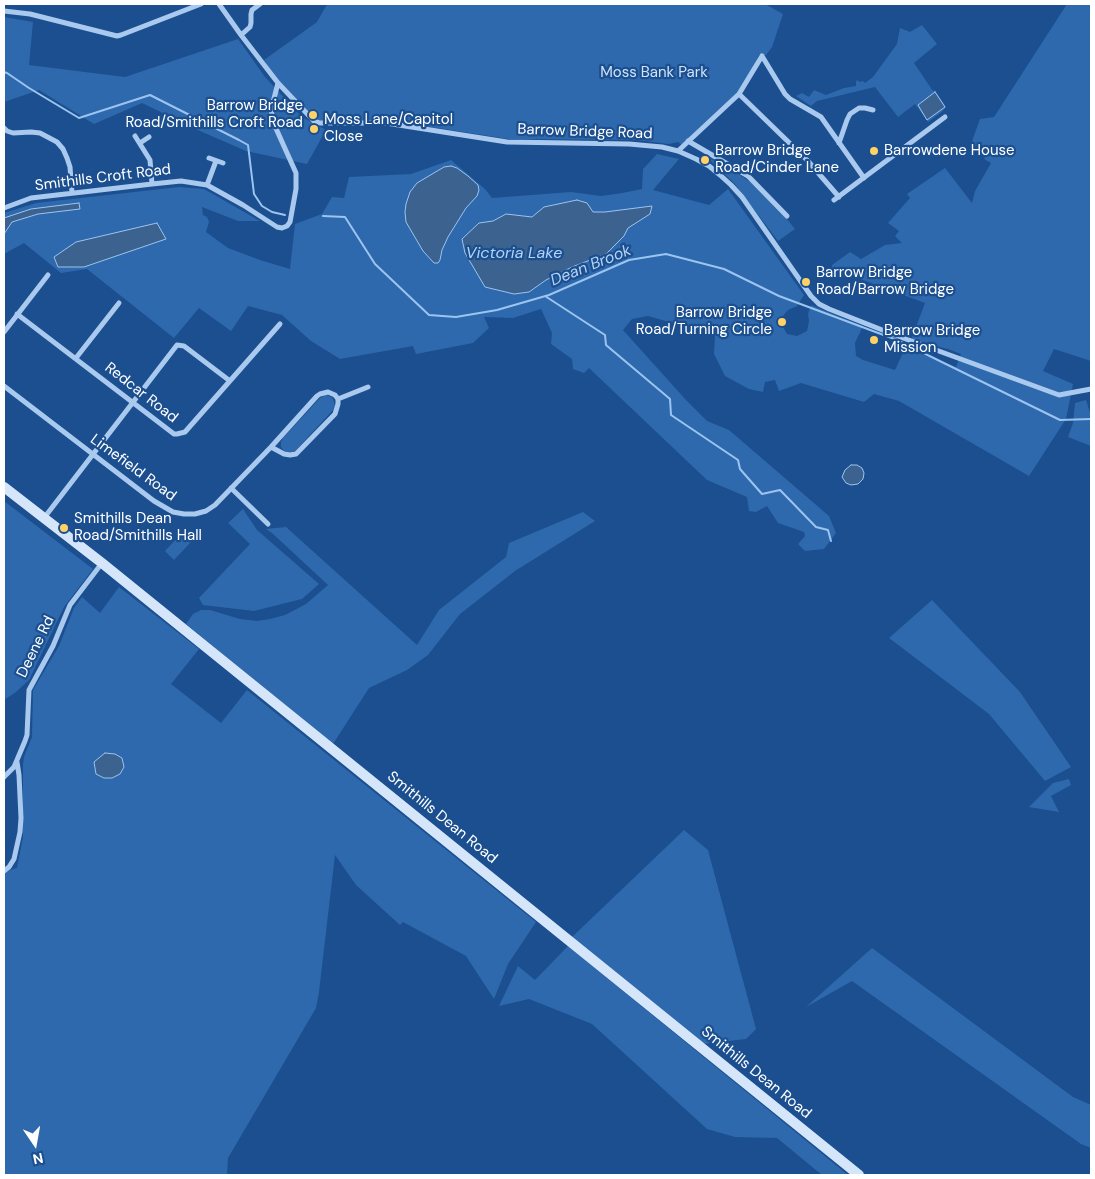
<!DOCTYPE html>
<html>
<head>
<meta charset="utf-8">
<style>
  body { margin:0 }
  #map { position:relative; width:1095px; height:1179px; overflow:hidden; background:#1b4f8f; font-family:"DM Sans",sans-serif }
  canvas { display:block }
  .frame { position:absolute; inset:0; border:5px solid #fff; pointer-events:none }
  .north { position:absolute; left:10px; top:1119px; width:50px; height:50px; -webkit-text-stroke:4px #1b4f8f; paint-order:stroke; rotate:168deg; font-size:14px; font-weight:700; line-height:20px; text-align:center; color:#fff }
  .north::after { content:''; display:block; margin:auto; width:18px; height:22px; background:#fff; clip-path:polygon(50% 0,100% 100%,50% 72%,0 100%) }
</style>
</head>
<body>
<div id="map">
<canvas width="1095" height="1179"></canvas>
<div class="frame"></div>
<div class="north">N</div>
</div>
<script>
const ctx = document.querySelector('canvas').getContext('2d');
ctx.lineJoin = 'round';
function fillPath(path, color) { ctx.fillStyle = color; ctx.fill(path, 'evenodd'); }
const poly = rows => new Path2D(rows.map(r => 'M' + r).join(''));
function trace(path, color, width, dash) { ctx.strokeStyle = color; ctx.lineWidth = width; ctx.lineCap = dash ? 'butt' : 'round'; ctx.setLineDash(dash || []); ctx.stroke(path); }
function write(font, color, halo, rows, align = 'center') {
  ctx.font = font + ' "DM Sans",sans-serif'; ctx.lineWidth = 4.5; ctx.setLineDash([]); ctx.textBaseline = 'middle'; ctx.strokeStyle = halo; ctx.fillStyle = color; for (const [text, x, y, turn = 0] of rows) {
    ctx.save(); ctx.translate(x, y); ctx.rotate((+turn || 0) * Math.PI / 180); ctx.textAlign = isNaN(turn) ? turn : align; if (halo) ctx.strokeText(text, 0, 0); ctx.fillText(text, 0, 0); ctx.restore();
  }
}
fillPath(poly([
  [329,4,765,4,783,14,772,47,766,55,759,55,739,94,683,146,678,142,669,144,636,140,508,139,438,128,386,123,320,123,278,83,264,60,317,22,326,6],
  [1067,4,1091,4,1091,383,1090,383,1091,361,1054,349,1043,371,1073,384,1066,419,1029,476,899,401,874,394,864,402,801,383,779,391,775,380,765,382,763,392,749,389,725,376,714,354,715,335,648,316,632,319,623,330,686,400,707,421,729,430,829,516,836,533,824,549,805,551,798,544,805,536,804,532,778,523,767,506,756,512,749,511,747,497,707,480,589,368,584,373,573,369,572,359,551,344,552,333,541,309,513,318,484,317,489,328,473,343,416,354,413,346,340,359,311,341,282,315,248,306,231,331,199,308,174,338,87,269,61,273,24,243,4,254,4,213,36,203,179,187,204,189,260,221,238,221,202,207,203,215,207,217,209,222,206,232,228,248,260,260,290,269,295,224,322,214,332,197,344,198,349,177,411,174,451,160,485,189,492,198,571,192,601,196,622,193,642,189,643,169,657,154,679,159,653,190,709,205,728,189,804,295,797,306,788,310,782,317,782,325,787,334,797,336,807,331,809,321,808,314,811,305,863,326,855,343,856,356,863,360,895,370,905,348,956,367,961,354,948,349,911,340,925,303,855,277,831,277,832,265,850,252,861,259,885,245,902,243,895,236,899,231,888,223,910,198,907,194,945,168,972,203,975,191,991,163,984,159,988,150,975,146,972,141,980,119,994,117],
  [451,166,457,168,478,185,466,208,448,237,442,250,440,260,434,262,423,251,415,238],
  [587,203,593,212,605,212,651,207,650,214,627,228,624,236,606,254,572,267,546,280,529,292,514,294,485,287,479,223,493,221,506,214,533,217,544,207],
  [4,17,33,22,29,65,125,77,238,39,265,77,302,117,326,130,307,164,246,151,200,131,142,103,94,124,39,90,4,102],
  [922,25,937,44,914,63,933,91,935,90,946,107,943,111,928,122,915,104,898,117,875,87,817,101,811,106,796,96,802,93,809,97,814,90,826,95,844,88,856,86,856,82,857,80,860,82,863,81,865,83,873,77,897,44,900,28,910,32],
  [705,156,734,171,756,186,787,219,795,229,778,241,734,183],
  [326,395,331,397,333,399,335,405,333,410,295,451,289,453,284,451,281,447,281,442,283,438,320,398],
  [1086,400,1091,416,1091,446,1068,437,1073,423,1075,403],
  [4,501,93,569,64,607,29,680,16,692,4,700],
  [243,509,257,530,319,584,302,599,254,611,203,605,199,598,250,544,228,523],
  [583,512,595,521,515,571,460,614,428,655,407,670,369,688,333,744,186,624,193,614,201,610,210,610,240,619,257,621,270,619,285,615,306,604,328,585,272,533,266,529,286,527,417,645,439,610,506,557,509,543],
  [182,533,191,542,174,560,165,551],
  [119,587,199,649,171,684,221,723,247,690,536,922,508,964,494,999,466,956,403,922,400,925,356,885,335,855,319,992,316,1008,228,1158,227,1175,4,1175,4,874,10,870,17,868,23,837,23,764,24,757,32,737,33,690,59,646,74,608,82,597,100,613],
  [932,600,1020,692,1071,767,1045,781,989,714,889,638],
  [1069,779,1071,785,1051,796,1059,812,1029,807,1053,783],
  [684,830,708,850,756,1029,746,1039,702,1044,571,938],
  [568,946,848,1175,822,1175,777,1138,735,1137,707,1129,592,1024,529,999,499,1006,518,966,535,980],
  [872,948,1073,1097,1091,1105,1091,1148,1081,1144,852,981,806,1007]
]), '#2e69ad');
const water = poly([
  [935,92,945,107,927,120,918,105,935,92],
  [451,166,457,168,468,176,478,185,479,190,477,196,466,208,448,237,442,250,440,260,438,263,434,263,423,251,406,222,405,212,406,204,410,192,417,183,444,167,451,166],
  [577,200,587,203,593,212,605,212,652,206,650,214,628,228,624,236,606,254,572,267,546,280,529,292,514,294,485,287,465,253,462,239,479,223,493,221,506,214,532,217,544,207,577,200],
  [79,203,80,209,38,214,12,222,4,234,4,218,31,209,79,203],
  [157,223,166,239,84,267,58,267,54,257,76,242,157,223],
  [851,465,857,465,862,468,864,473,863,479,858,484,851,485,846,483,842,477,845,470,851,465],
  [105,753,115,754,122,758,124,767,120,774,112,778,104,778,96,774,94,762,100,757,105,753]
]);
fillPath(water, '#3c6290');
trace(water, '#9cc4f0', 1);
trace(poly([
  [4,72,7,73,29,88,79,118,150,95,239,140,248,145,254,194,262,206,272,212,285,215],
  [323,216,345,217,375,264,429,315,456,317,497,310,549,295,629,260,666,254,724,269,779,296,897,340,1060,420,1091,419],
  [545,296,605,335,606,345,670,399,671,415,738,460,740,469,762,494,780,490,816,527,828,530,831,541]
]), '#9cc4f0', 2);
trace(poly([
  [219,4,241,35,278,83,314,121,320,123,386,123,507,142,629,144,662,147,678,151,696,159,709,166,720,175,731,185,742,197,811,296,819,304,829,309,895,335,1059,395,1091,389],
  [4,11,30,14,117,36,121,35,201,4],
  [241,35,250,27,251,23,251,14,252,10,260,4],
  [739,94,807,160,839,197],
  [4,128,7,131,13,133,31,132,40,133,57,142,63,149,67,158,70,167,72,193],
  [135,136,150,160,152,184],
  [688,141,748,176,787,216],
  [140,143,149,137],
  [839,143,847,120,850,114,859,108,865,108,873,110],
  [678,151,739,94,762,56,785,94,790,99,821,117,864,178],
  [209,158,223,163],
  [207,185,216,161],
  [834,200,945,117],
  [4,208,31,198,152,184,181,181,207,185,243,205,277,227,282,228,287,226,290,222,296,189,296,173,274,124,271,110,278,83],
  [17,314,174,434,177,434,185,432,280,324],
  [4,332,48,275],
  [76,358,119,303],
  [4,386,154,501,173,512,184,514,195,514,206,511,215,505,271,447,317,396,320,394,328,392,335,395,338,399,338,404,335,414,296,454,290,455,284,454,271,447],
  [338,399,368,387],
  [231,488,268,524],
  [44,518,177,345,184,346,230,381],
  [4,777,14,767,25,741,27,735,29,690,53,646,70,605,102,563],
  [4,871,9,867,14,859,20,832,21,818,19,775,17,762]
]), '#a9c9ee', 5);
trace(poly([
  [4,487,102,563,859,1175]
]), '#d6e6fa', 10);
for (const [x, y, r, color] of [
  [313,115,5,"#ffd166"],
  [314,129,5,"#ffd166"],
  [874,151,5,"#ffd166"],
  [705,160,5,"#ffd166"],
  [806,282,5,"#ffd166"],
  [782,322,5,"#ffd166"],
  [874,340,5,"#ffd166"],
  [64,528,5,"#ffd166"]
]) { const dot = new Path2D(); dot.arc(x, y, r, 0, 2 * Math.PI); ctx.fillStyle = color; ctx.fill(dot); trace(dot, '#1b4f8f', 2); }
write('15px', '#cfe3fa', '#1b4f8f', [
  ["Moss Bank Park",654,73]
]);
write('15px', '#fff', '#1b4f8f', [
  ["Barrow Bridge",303,106,"right"],
  ["Road/Smithills Croft Road",303,123,"right"],
  ["Moss Lane/Capitol",324,120],
  ["Close",324,137],
  ["Barrow Bridge",715,151],
  ["Road/Cinder Lane",715,168],
  ["Barrowdene House",884,151],
  ["Barrow Bridge",816,273],
  ["Road/Barrow Bridge",816,290],
  ["Barrow Bridge",772,313,"right"],
  ["Road/Turning Circle",772,330,"right"],
  ["Barrow Bridge",884,331],
  ["Mission",884,348],
  ["Smithills Dean",74,519],
  ["Road/Smithills Hall",74,536]
], 'left');
write('15px', '#fff', '#1b4f8f', [
  ["Barrow Bridge Road",585,132,2],
  ["Smithills Croft Road",103,178,-7],
  ["Redcar Road",141,393,38],
  ["Limefield Road",133,468,36],
  ["Deene Rd",36,647,-64],
  ["Smithills Dean Road",442,818,39],
  ["Smithills Dean Road",756,1073,39]
]);
write('italic 16px', '#b5d3f5', '#1b4f8f', [
  ["Victoria Lake",514,254],
  ["Dean Brook",591,266,-22]
]);
</script>
</body>
</html>
